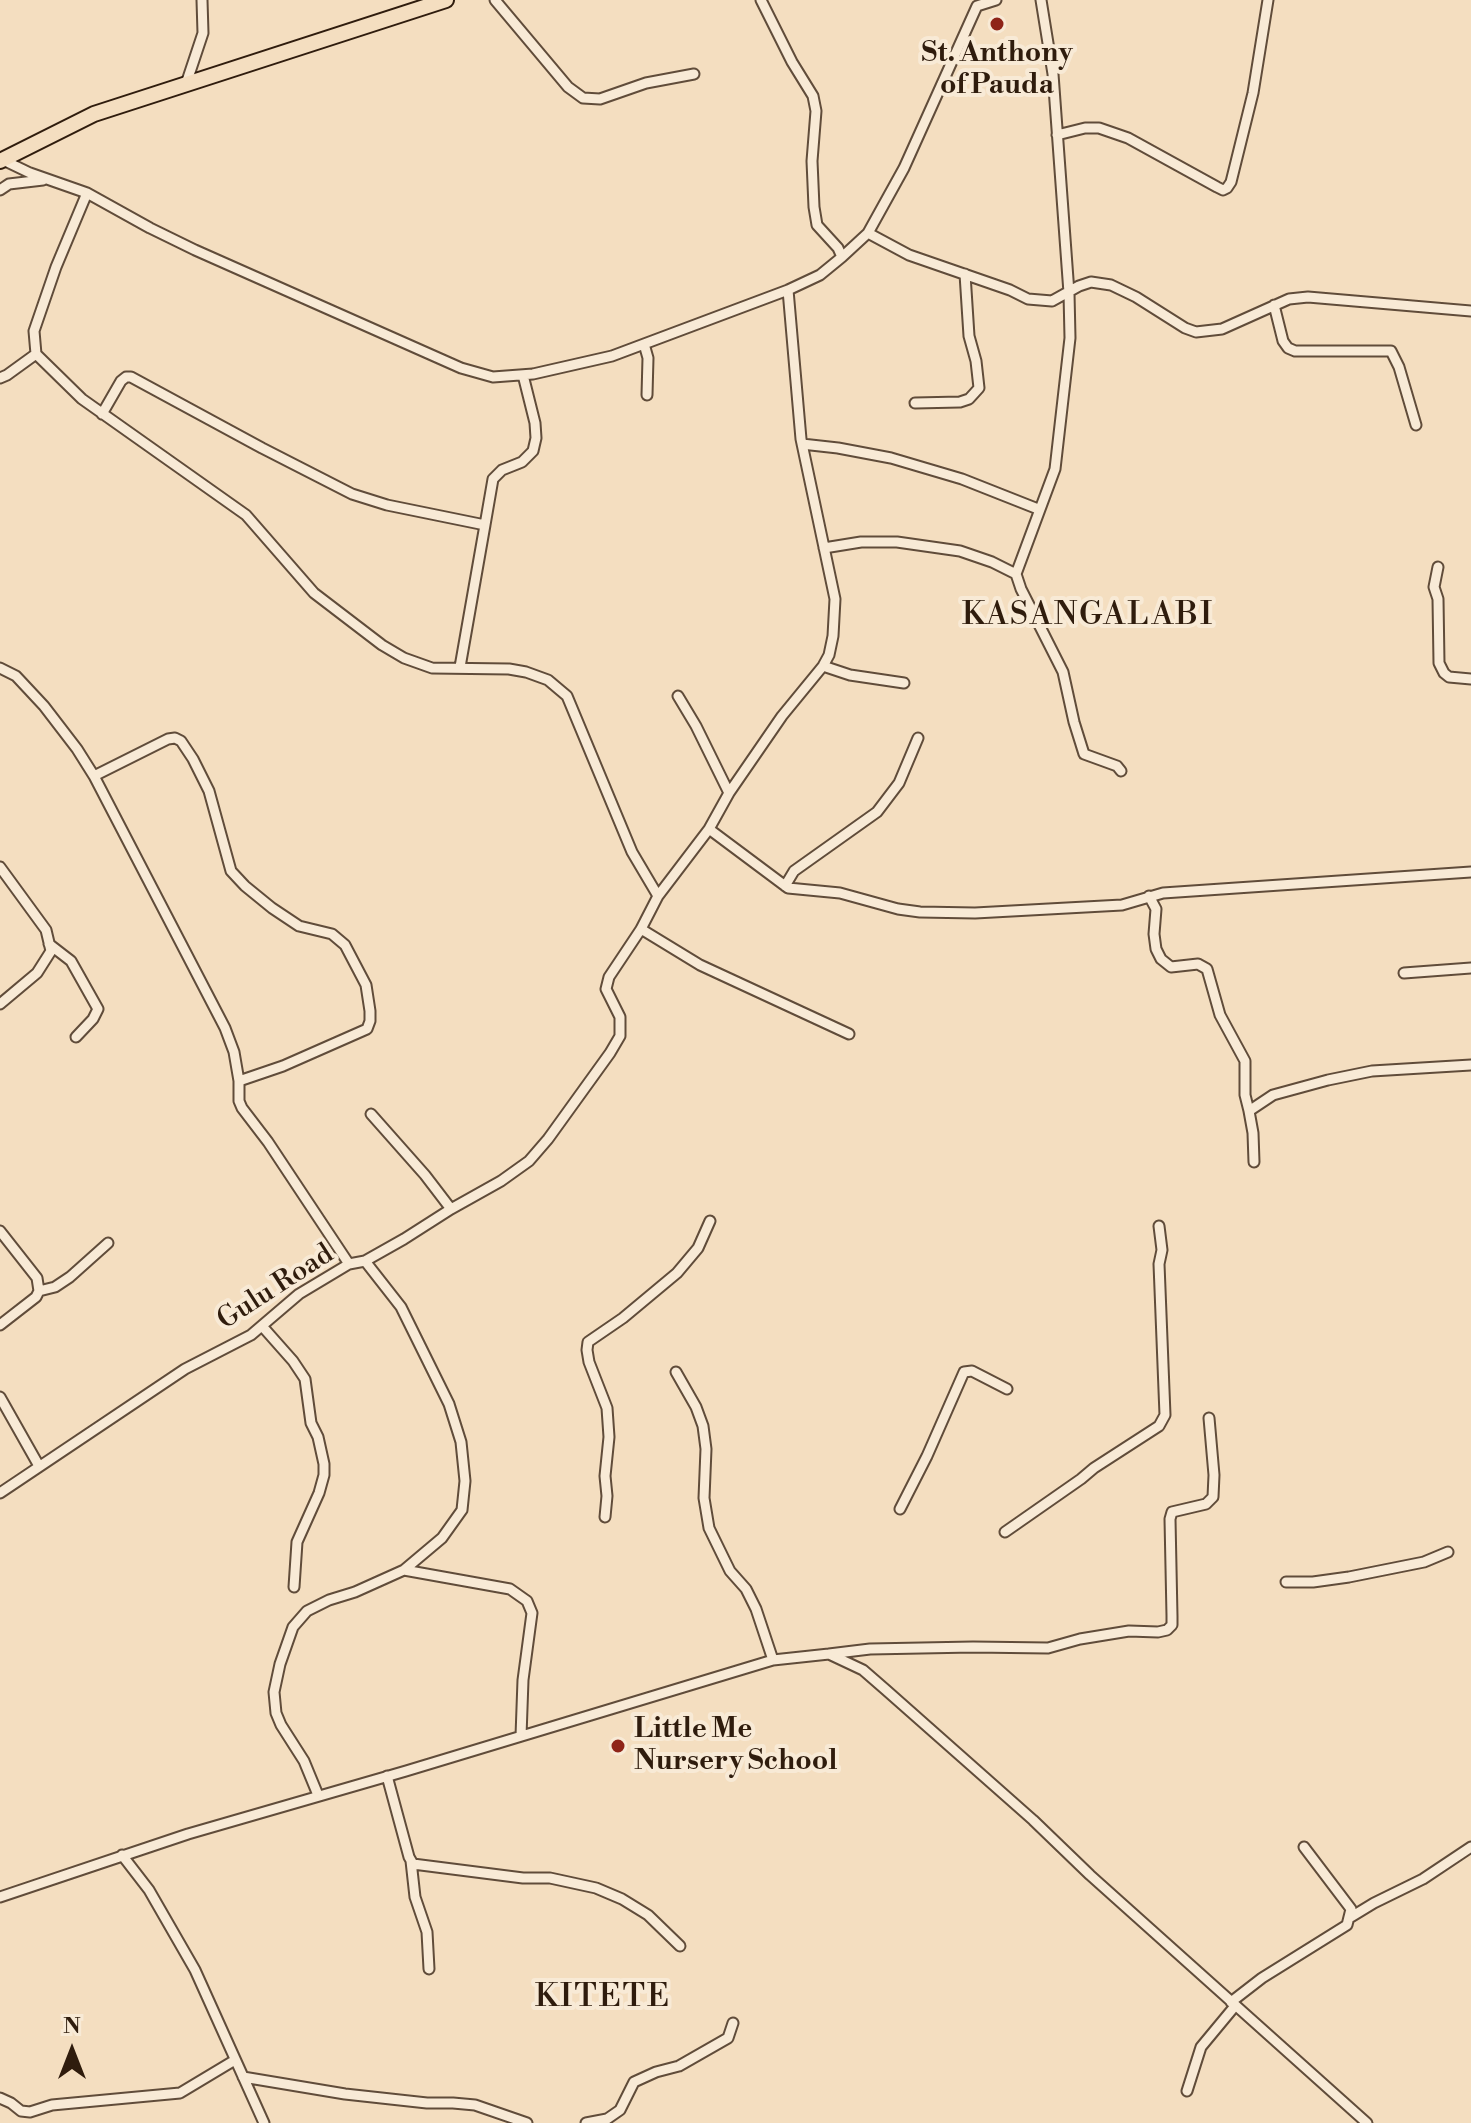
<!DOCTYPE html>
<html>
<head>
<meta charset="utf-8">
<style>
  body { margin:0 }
  #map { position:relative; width:1471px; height:2123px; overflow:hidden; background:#f4dec0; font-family:"Libre Bodoni",serif }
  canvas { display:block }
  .north { position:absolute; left:32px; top:2011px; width:80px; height:80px; -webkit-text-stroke:6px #f8ead6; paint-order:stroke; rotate:0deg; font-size:22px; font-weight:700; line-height:32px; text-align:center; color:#2f1c0d }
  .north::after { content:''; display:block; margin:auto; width:28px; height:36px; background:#2f1c0d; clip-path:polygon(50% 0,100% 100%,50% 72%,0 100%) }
</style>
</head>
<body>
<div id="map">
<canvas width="1471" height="2123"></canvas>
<div class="north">N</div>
</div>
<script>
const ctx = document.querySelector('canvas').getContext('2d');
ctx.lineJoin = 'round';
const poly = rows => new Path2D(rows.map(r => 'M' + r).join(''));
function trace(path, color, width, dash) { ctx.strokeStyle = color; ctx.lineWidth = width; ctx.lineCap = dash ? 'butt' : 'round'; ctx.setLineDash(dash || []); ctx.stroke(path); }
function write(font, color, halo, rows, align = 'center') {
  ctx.font = font + ' "Libre Bodoni",serif'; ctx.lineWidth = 8; ctx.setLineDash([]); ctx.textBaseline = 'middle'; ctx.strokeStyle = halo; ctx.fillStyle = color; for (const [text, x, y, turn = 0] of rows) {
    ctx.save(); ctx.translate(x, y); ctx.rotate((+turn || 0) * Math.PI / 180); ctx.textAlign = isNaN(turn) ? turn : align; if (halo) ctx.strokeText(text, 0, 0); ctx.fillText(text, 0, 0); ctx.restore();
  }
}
const minor = poly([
  [495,0,568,87,583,98,600,99,646,83,694,74],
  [761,0,792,62,813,96,816,111,812,161,814,207,817,225,838,248,842,257],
  [1041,0,1053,74,1069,293,1070,338,1055,469,1016,574,1021,589,1063,672,1074,722,1084,754,1117,766,1121,771],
  [977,6,996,0],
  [186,84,203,33,202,0],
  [1057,135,1085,128,1099,128,1128,138,1217,187,1223,190,1227,188,1231,182,1253,93,1268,0],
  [3,160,30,173,87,193,150,228,195,250,461,368,493,377,533,374,612,356,788,290,820,275,842,257,868,233,904,168,977,6],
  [0,190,9,184,43,180],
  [87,193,56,267,34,331,36,354,82,399,246,515,314,593,382,645,404,658,432,668,509,669,526,672,548,680,567,696,632,852,658,896],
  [868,233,909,255,1010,290,1028,299,1052,301,1079,286,1091,282,1111,285,1136,297,1185,328,1196,332,1222,329,1289,299,1308,297,1471,311],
  [1274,305,1283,341,1288,348,1295,351,1391,351,1399,367,1416,425],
  [644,344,648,358,647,395],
  [0,378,7,375,36,354],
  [915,403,960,402,969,399,979,388,976,361,969,336,965,274],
  [102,414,121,381,126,377,131,377,262,448,352,494,387,505,485,525,460,667],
  [802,444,838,448,891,458,962,479,1038,509],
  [485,525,493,479,502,470,522,462,533,451,536,438,535,423,523,375],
  [824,548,861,542,897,542,960,551,992,562,1016,574],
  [1438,567,1434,587,1438,599,1439,663,1444,673,1449,677,1471,679],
  [823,666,850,675,904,683],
  [0,668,16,676,44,706,77,749,94,776,225,1028,234,1052,239,1081,239,1101,242,1108,268,1142,349,1264],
  [678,696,696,726,729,793],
  [94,776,168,739,175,738,181,741,193,759,209,791,231,871,245,886,272,908,299,926,332,934,345,945,366,985,370,1011,370,1021,367,1029,283,1066,239,1081],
  [709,829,788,888,840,893,898,909,920,912,975,913,1122,905,1163,893,1471,872],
  [0,867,46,930,51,951,37,973,0,1004],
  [785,886,794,871,877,812,899,783,918,738],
  [1149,896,1156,909,1154,934,1156,949,1161,959,1171,967,1198,964,1207,969,1220,1015,1245,1061,1245,1095,1249,1111],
  [641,929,700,965,849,1034],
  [49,944,71,961,98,1009,93,1019,76,1037],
  [1404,973,1471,968],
  [371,1114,425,1175,451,1209],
  [1254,1162,1253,1133,1249,1111,1273,1095,1328,1080,1372,1071,1471,1065],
  [0,1231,37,1278,39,1291,36,1297,0,1325],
  [39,1291,55,1287,70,1277,108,1243],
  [262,1326,293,1361,305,1379,311,1423,318,1437,324,1464,324,1475,319,1493,297,1542,294,1587],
  [676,1372,696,1407,703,1426,706,1449,704,1498,709,1528,730,1571,746,1589,756,1609,773,1660],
  [0,1397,39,1466],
  [0,1493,185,1369,251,1335,299,1294,349,1264,365,1261,404,1239,451,1209,501,1181,529,1161,548,1139,610,1053,620,1036,620,1017,606,989,609,977,641,929,658,896,709,829,729,793,782,716,823,666,829,655,833,636,835,599,801,439,788,290],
  [900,1509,927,1456,964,1372,972,1371,1007,1389],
  [605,1517,607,1496,605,1476,609,1437,607,1408,589,1362,587,1350,588,1342,623,1318,677,1273,698,1248,710,1221],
  [1005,1532,1081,1479,1094,1468,1159,1426,1165,1415,1159,1264,1162,1250,1159,1226],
  [404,1570,510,1589,527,1601,532,1613,523,1680,521,1736],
  [1286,1582,1313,1582,1349,1577,1424,1562,1448,1552],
  [829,1654,870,1649,973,1647,1048,1648,1080,1639,1129,1631,1158,1632,1167,1630,1172,1625,1172,1616,1170,1519,1172,1512,1206,1504,1213,1497,1214,1475,1209,1418],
  [387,1776,409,1857,413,1864,523,1878,550,1878,596,1888,622,1899,648,1915,680,1946],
  [318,1795,304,1761,281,1725,276,1713,274,1692,280,1664,293,1627,307,1611,329,1600,355,1592,404,1570,442,1538,462,1510,465,1481,461,1442,449,1404,401,1307,365,1261],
  [122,1855,149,1890,195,1970,264,2123],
  [411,1861,415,1897,427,1932,429,1969],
  [0,1897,188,1834,406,1771,773,1660,829,1654,863,1670,886,1690,1033,1820,1090,1875,1367,2123],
  [1351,1917,1374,1903,1423,1879,1471,1847],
  [1231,2002,1262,1978,1347,1925,1351,1909,1304,1847],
  [243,2077,345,2094,427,2103,453,2103,475,2105,527,2123],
  [1187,2091,1201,2047,1235,2006],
  [0,2098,11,2103,21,2111,30,2112,52,2105,180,2093,235,2060],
  [586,2123,607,2119,620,2110,634,2082,656,2072,679,2066,728,2038,733,2023]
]);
const primary = poly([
  [0,161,94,114,446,0]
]);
trace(minor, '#604c3a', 13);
trace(primary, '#2f1c0d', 18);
trace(minor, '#f8ead6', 9);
trace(primary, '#f4dec0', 14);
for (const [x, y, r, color] of [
  [997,24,8,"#8f2418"],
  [618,1746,8,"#8f2418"]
]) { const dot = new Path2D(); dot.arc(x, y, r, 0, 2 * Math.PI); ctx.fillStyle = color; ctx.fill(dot); trace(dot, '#f8ead6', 3); }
write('bold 28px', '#2f1c0d', '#f8ead6', [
  ["St. Anthony",997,54],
  ["of Pauda",997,86],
  ["Little Me",634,1730,"left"],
  ["Nursery School",634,1762,"left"]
]);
write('28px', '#2f1c0d', '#f8ead6', [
  ["Gulu Road",276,1288,-33]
]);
ctx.letterSpacing = '2px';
write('32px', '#2f1c0d', '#f8ead6', [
  ["KASANGALABI",1088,616],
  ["KITETE",603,1998]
]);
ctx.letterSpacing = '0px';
</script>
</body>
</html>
